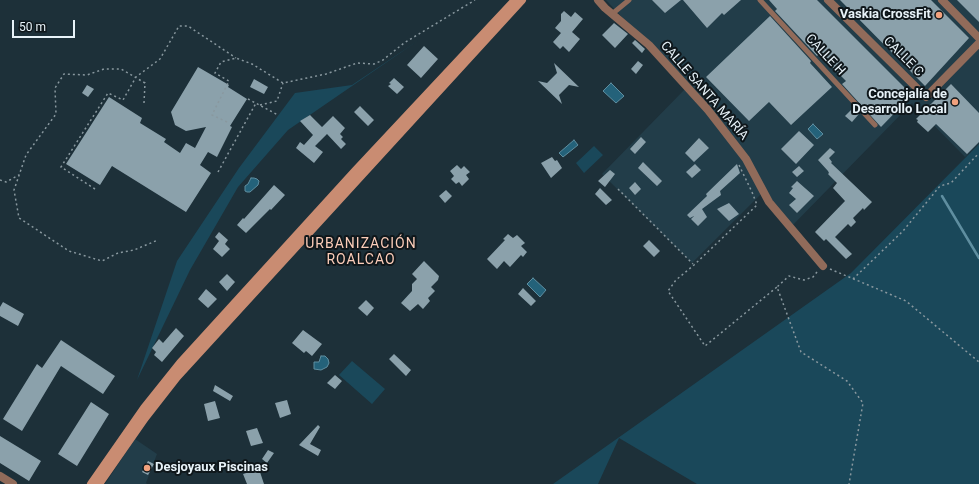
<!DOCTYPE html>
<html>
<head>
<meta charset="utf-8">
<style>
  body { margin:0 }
  #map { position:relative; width:979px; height:484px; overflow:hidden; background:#1d3039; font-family:Roboto,sans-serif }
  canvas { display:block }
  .scale { position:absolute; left:12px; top:20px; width:63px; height:18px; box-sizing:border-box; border:2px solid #e8f3f9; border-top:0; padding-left:5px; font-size:12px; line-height:14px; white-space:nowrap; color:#e8f3f9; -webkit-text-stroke:3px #0f171b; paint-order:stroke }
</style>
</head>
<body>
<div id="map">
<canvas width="979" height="484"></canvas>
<div class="scale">50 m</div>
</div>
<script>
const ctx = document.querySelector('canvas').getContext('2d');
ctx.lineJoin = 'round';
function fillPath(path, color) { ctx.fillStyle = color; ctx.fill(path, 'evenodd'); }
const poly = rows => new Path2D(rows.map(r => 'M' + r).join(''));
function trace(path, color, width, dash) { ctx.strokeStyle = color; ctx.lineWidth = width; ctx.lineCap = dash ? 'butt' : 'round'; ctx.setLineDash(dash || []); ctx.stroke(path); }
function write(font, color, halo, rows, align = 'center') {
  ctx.font = font + ' Roboto,sans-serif'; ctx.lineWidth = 4; ctx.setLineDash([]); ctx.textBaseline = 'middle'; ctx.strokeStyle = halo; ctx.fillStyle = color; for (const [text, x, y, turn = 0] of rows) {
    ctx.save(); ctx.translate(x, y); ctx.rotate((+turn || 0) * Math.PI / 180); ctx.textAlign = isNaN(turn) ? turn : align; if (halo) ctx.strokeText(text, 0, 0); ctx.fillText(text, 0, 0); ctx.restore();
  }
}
fillPath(poly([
  [606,0,979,0,979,143,965,157,912,103,790,228,763,192,692,263,602,174,686,88,665,63],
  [135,439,157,454,146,483,147,484,105,484]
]), '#223d49');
fillPath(poly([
  [419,40,288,130,238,187,190,270,137,380,177,261,239,168,295,93,352,85],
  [979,144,979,484,697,484,619,438,598,484,553,484,851,273],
  [594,146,603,155,584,173,576,163],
  [352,361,385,389,372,404,339,375]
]), '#1a485a');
const water = poly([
  [611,83,624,96,616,103,603,91,611,83],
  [813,124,823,134,817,139,808,129,813,124],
  [574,140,578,145,563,157,559,153,574,140],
  [251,178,254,178,257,179,259,181,258,185,250,192,247,192,245,191,245,186,248,184,251,178],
  [533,278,546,290,540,297,527,284,533,278],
  [321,356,325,356,328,359,329,363,327,367,321,370,314,369,314,362,319,362,321,356]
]);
fillPath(water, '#24627a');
trace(water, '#5f8ea0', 1);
trace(poly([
  [942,196,979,258]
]), '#5f8ea0', 2.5);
fillPath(poly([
  [652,0,681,0,665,13],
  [683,0,741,0,724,15,722,13,707,28],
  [769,0,817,0,912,95,881,127,842,84,846,81,819,54,817,56,775,11,777,9],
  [840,0,931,0,969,38,925,86],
  [957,0,979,0,979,22],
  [564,11,571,17,575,12,583,19,572,32,580,39,569,52,563,46,560,49,553,42,561,33,555,28,561,21,561,14],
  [770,16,811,61,810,63,832,87,791,125,769,102,749,121,706,77],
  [614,23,628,34,615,48,602,35],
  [635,40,645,49,642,53,632,43],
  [424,46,438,59,421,78,407,65],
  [638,61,643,65,636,74,631,69],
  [554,63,579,87,569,85,559,95,562,104,538,81,547,83,557,73],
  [198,67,229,85,228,87,247,99,230,126,232,127,217,157,208,152,200,165,211,173,186,212,112,166,100,185,66,164,109,97,142,118,140,123,166,139,164,142,180,153,186,143,195,148,206,127,186,131,175,125,171,112],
  [394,78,404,87,397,94,388,86,391,84,389,83],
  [254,79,268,87,264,94,250,87],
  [951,84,979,113,979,142,967,154,936,124,928,132,917,122,918,120,916,119],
  [87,85,94,89,88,97,82,93],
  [360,106,374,120,368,126,354,112],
  [853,108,859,114,852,122,845,116],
  [310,115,322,127,333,116,345,128,340,134,343,137,341,139,346,144,341,149,327,134,315,146,323,152,314,163,296,148,300,142,304,145,313,135,300,121],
  [799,131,814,145,796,164,781,149],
  [641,137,646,142,635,154,630,149],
  [699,138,709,148,694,162,685,153],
  [830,148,835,152,829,158,832,162,831,163,872,202,864,210,863,208,853,218,856,222,851,227,848,224,835,237,852,254,846,259,826,239,824,241,815,232,845,201,833,188,837,183,828,174,829,173,828,171,818,160],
  [552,157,555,161,557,160,562,168,551,178,541,163],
  [643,162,662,181,657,186,638,168],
  [695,164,701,170,692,178,686,172],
  [737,164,740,173,720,191,721,195,702,209,707,217,698,226,691,219,694,216,690,218,687,215,707,196,706,194],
  [457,165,461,169,464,166,470,172,466,175,469,179,462,186,459,182,456,184,451,179,454,176,450,171],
  [799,166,804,171,797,177,792,172],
  [610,170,615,174,605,187,598,181],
  [797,181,814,196,797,213,789,205,796,199,789,193,793,188,791,187],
  [635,182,641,189,635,195,629,188],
  [274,185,285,195,271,210,270,209,246,233,237,225,243,218,244,219],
  [600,188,612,200,606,205,595,194],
  [446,190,452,196,445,203,439,196],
  [729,203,739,214,729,221,717,209],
  [219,232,228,240,225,244,230,249,222,257,213,249,219,241,215,237],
  [508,234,513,238,517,235,525,243,521,246,527,252,523,257,521,255,510,267,504,261,497,269,487,259,505,240,503,239],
  [649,240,660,251,654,257,643,246],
  [424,261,439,276,438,280,431,287,435,291,428,298,430,301,423,309,418,304,410,311,401,303,412,291,412,284,417,279,412,274],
  [227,274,235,282,227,291,219,282],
  [523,288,536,301,531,306,518,294],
  [206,289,217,299,208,308,198,299],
  [366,300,374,308,367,316,358,308],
  [3,302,24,314,18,326,0,316,0,307],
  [176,328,184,336,162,362,154,355,156,352,152,348,159,339,163,343],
  [303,330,322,344,312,356,306,351,304,353,292,343],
  [61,340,115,376,103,394,61,366,22,431,3,419,37,364,42,368],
  [394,354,411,370,406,376,389,359],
  [335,375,342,381,335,389,327,383],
  [215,385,233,396,230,401,213,391],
  [287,400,291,414,280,418,275,403],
  [215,401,220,418,208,421,204,404],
  [91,402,109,414,77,466,58,454],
  [318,425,320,427,310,444,321,450,318,456,299,445],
  [257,428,263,443,251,446,246,431],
  [0,436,41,461,29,481,0,463],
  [268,450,274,453,267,463,262,459],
  [148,461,154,464,148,475,142,472],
  [259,469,264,484,247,484,243,474]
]), '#8ba1ab');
trace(poly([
  [248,99,278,115],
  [144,103,145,83,121,69,104,69,87,75,64,74,55,88,56,114,26,155,14,190,19,218,69,251,102,261,118,253,134,250,158,240],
  [260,105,277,101,283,83],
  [227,122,212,115,229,81,215,73,221,62,236,58,252,64,283,83,326,74,357,63,374,64,383,60,404,43,475,0],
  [739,165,752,192,757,205,694,265,676,280,668,291,705,346,777,287],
  [218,172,256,103],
  [0,180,6,182,19,175],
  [95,189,61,167,108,93,123,100,136,77,160,59,179,26,188,26,236,58],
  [618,189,693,264],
  [830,269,906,301,979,362],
  [817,272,813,277,804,280,789,276,777,287,801,352,847,381,863,403,849,484],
  [853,279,903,231,940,186,951,183,979,153]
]), '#89989f', 1.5, [2, 3]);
trace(poly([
  [760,0,875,125],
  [612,14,629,0]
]), '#916b5a', 5);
trace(poly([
  [598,0,605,8,649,45,708,110,746,159,769,202,823,266],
  [828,0,926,97,979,43],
  [942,0,979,38],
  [0,476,13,484]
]), '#916b5a', 8);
trace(poly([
  [91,484,144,408,180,363,355,171,515,0],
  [99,484,145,418,177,377,522,0]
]), '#c98c72', 8);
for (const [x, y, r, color] of [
  [939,15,4,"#f1a17d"],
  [955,102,4,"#f1a17d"],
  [147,468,4,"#f1a17d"]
]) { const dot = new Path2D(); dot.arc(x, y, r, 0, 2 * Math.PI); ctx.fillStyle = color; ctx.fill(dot); trace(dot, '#0f171b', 1.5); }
write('bold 13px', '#e8f3f9', '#0f171b', [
  ["Vaskia CrossFit",931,15],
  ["Concejalía de",947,95],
  ["Desarrollo Local",947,110],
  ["Desjoyaux Piscinas",155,468,"left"]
], 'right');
write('13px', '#e8f3f9', '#0f171b', [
  ["CALLE H",825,55,47],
  ["CALLE C",903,57,45],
  ["CALLE SANTA MARÍA",704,91,49]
]);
ctx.letterSpacing = '1px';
write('14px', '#fccdb9', '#0f171b', [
  ["URBANIZACIÓN",361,244],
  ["ROALCAO",361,260]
]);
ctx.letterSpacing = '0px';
</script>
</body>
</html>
